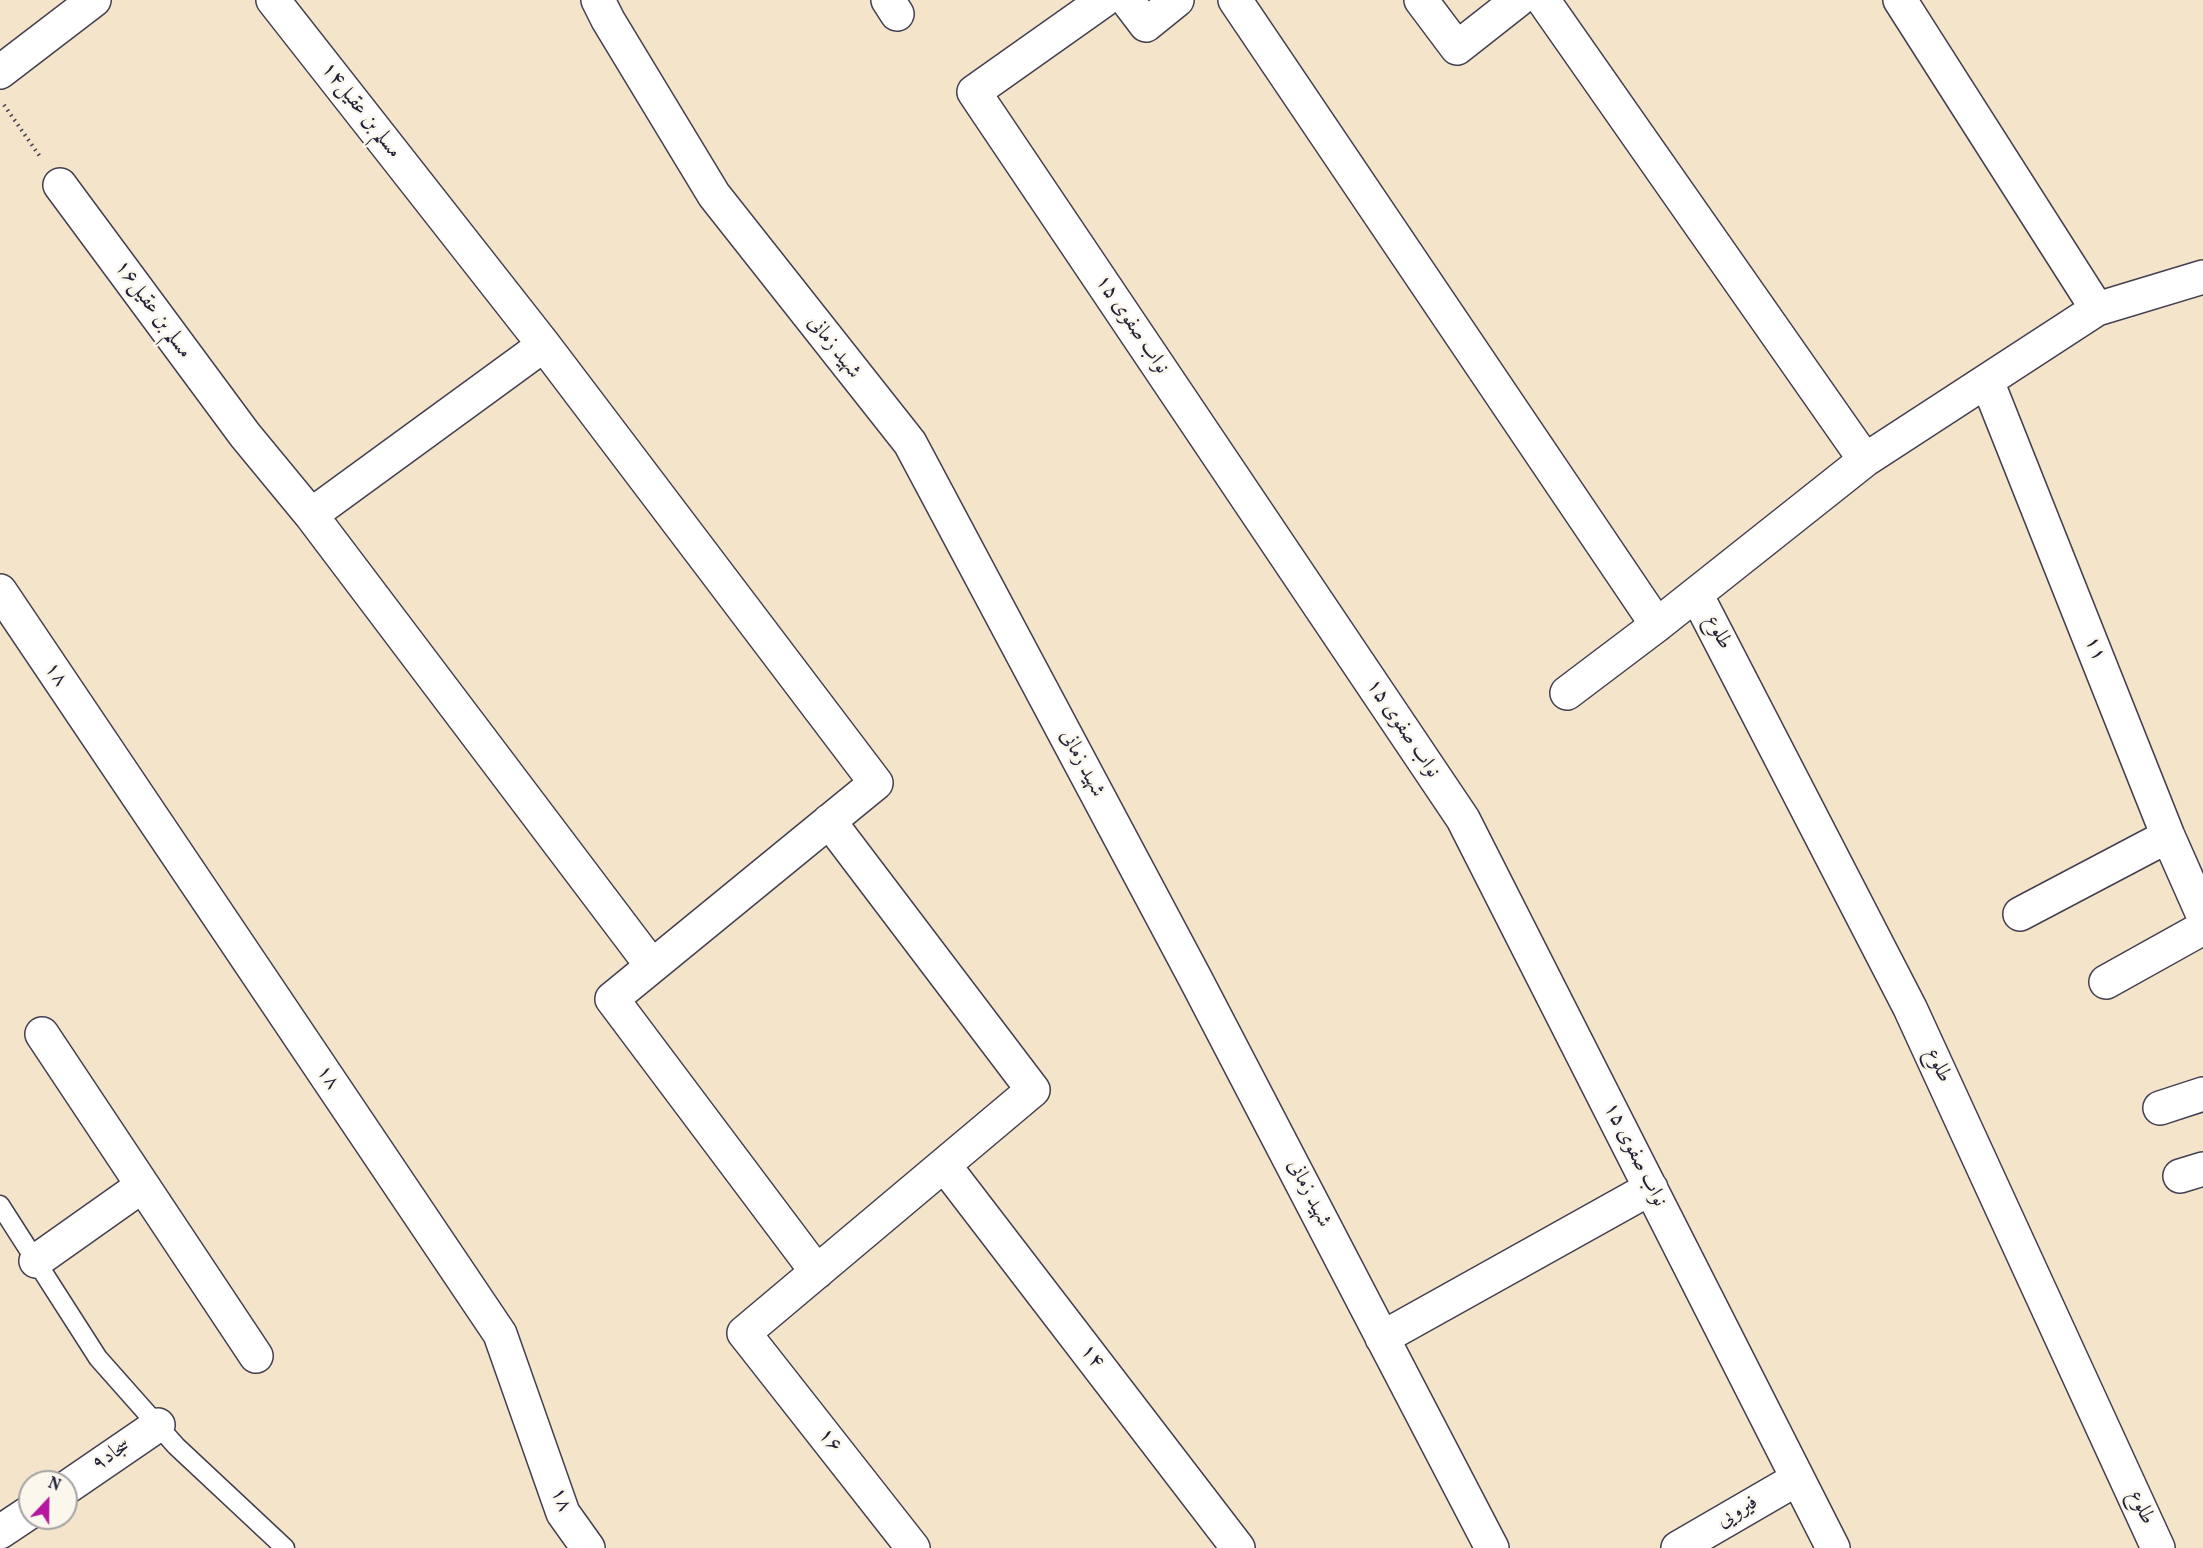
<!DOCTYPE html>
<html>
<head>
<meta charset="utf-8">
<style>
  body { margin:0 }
  #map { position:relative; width:2203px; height:1548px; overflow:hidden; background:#f4e4ca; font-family:Vollkorn,serif }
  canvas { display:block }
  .north { position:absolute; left:18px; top:1470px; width:60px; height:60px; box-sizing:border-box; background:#fbf7ec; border:2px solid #a4a2a5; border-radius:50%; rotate:22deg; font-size:16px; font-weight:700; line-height:24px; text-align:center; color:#22223b }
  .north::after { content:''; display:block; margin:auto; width:21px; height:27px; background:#b5179e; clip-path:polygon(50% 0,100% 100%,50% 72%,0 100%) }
</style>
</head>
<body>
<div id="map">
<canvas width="2203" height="1548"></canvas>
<div class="north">N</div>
</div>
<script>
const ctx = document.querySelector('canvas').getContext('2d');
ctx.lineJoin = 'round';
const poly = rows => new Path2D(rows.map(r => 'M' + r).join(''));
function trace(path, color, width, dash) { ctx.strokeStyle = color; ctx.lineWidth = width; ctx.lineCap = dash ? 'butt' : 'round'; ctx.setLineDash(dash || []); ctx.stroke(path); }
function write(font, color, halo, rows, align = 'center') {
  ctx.font = font + ' Vollkorn,Amiri,serif'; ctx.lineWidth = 5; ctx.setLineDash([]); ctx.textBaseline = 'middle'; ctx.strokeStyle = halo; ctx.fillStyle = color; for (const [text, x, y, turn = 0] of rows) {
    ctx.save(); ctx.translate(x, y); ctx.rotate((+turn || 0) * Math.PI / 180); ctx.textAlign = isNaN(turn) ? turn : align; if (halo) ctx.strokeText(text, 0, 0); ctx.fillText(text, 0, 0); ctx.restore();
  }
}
const lane = poly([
  [0,1205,98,1358,176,1446,285,1548]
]);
const street = poly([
  [273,0,544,345,876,783,612,999,817,1272],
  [598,0,608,20,714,195,910,443,1195,978,1492,1548],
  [888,0,897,14],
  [1104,0,974,92,1463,819,1833,1548],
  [1127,0,1146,25,1177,0],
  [1235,0,1657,625],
  [1421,0,1457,48,1518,0],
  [1543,0,1865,460],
  [1900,0,2097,309],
  [60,185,245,435,311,515,652,966],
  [1987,381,2168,836,2203,915],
  [311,515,544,345],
  [0,591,500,1334,563,1513,588,1548],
  [1696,594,1910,1008,2158,1548],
  [1567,693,1657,625,1865,460,2097,309,2203,277],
  [829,821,1033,1090,744,1333,913,1548],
  [2020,914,2168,836],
  [2106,982,2203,928],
  [42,1034,256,1356],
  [2160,1108,2203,1094],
  [944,1165,1238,1548],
  [2180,1176,2203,1169],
  [36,1261,142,1186],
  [1382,1338,1651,1188],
  [66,1488,158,1425],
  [0,1532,30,1512],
  [1678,1548,1797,1479]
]);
const secondary = poly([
  [0,72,94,0]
]);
trace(lane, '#423f50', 21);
trace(street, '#423f50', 36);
trace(secondary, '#423f50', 36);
trace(poly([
  [4,105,41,158]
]), '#423f50', 4, [1.5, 4.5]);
trace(lane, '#fff', 18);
trace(street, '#fff', 33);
trace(secondary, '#fff', 33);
write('21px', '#22223b', '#fbf7ec', [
  ["مسلم بن عقیل۱۴",360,111,52],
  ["مسلم بن عقیل۱۶",152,310,54],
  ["نواب صفوی ۱۵",1131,325,56],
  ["شهید زمانی",833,348,52],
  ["طلوع",1717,633,63],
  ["۱۱",2094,649,68],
  ["۱۸",55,675,56],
  ["نواب صفوی ۱۵",1402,729,56],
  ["شهید زمانی",1081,764,62],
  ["طلوع",1937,1066,65],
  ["۱۸",327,1078,56],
  ["نواب صفوی ۱۵",1634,1155,63],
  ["شهید زمانی",1308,1194,63],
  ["۱۴",1091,1357,52],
  ["۱۶",829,1441,52],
  ["۹سجاد",112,1456,-34],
  ["۱۸",560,1500,67],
  ["طلوع",2140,1508,65],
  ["فیرویی",1738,1513,-30]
]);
</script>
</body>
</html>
